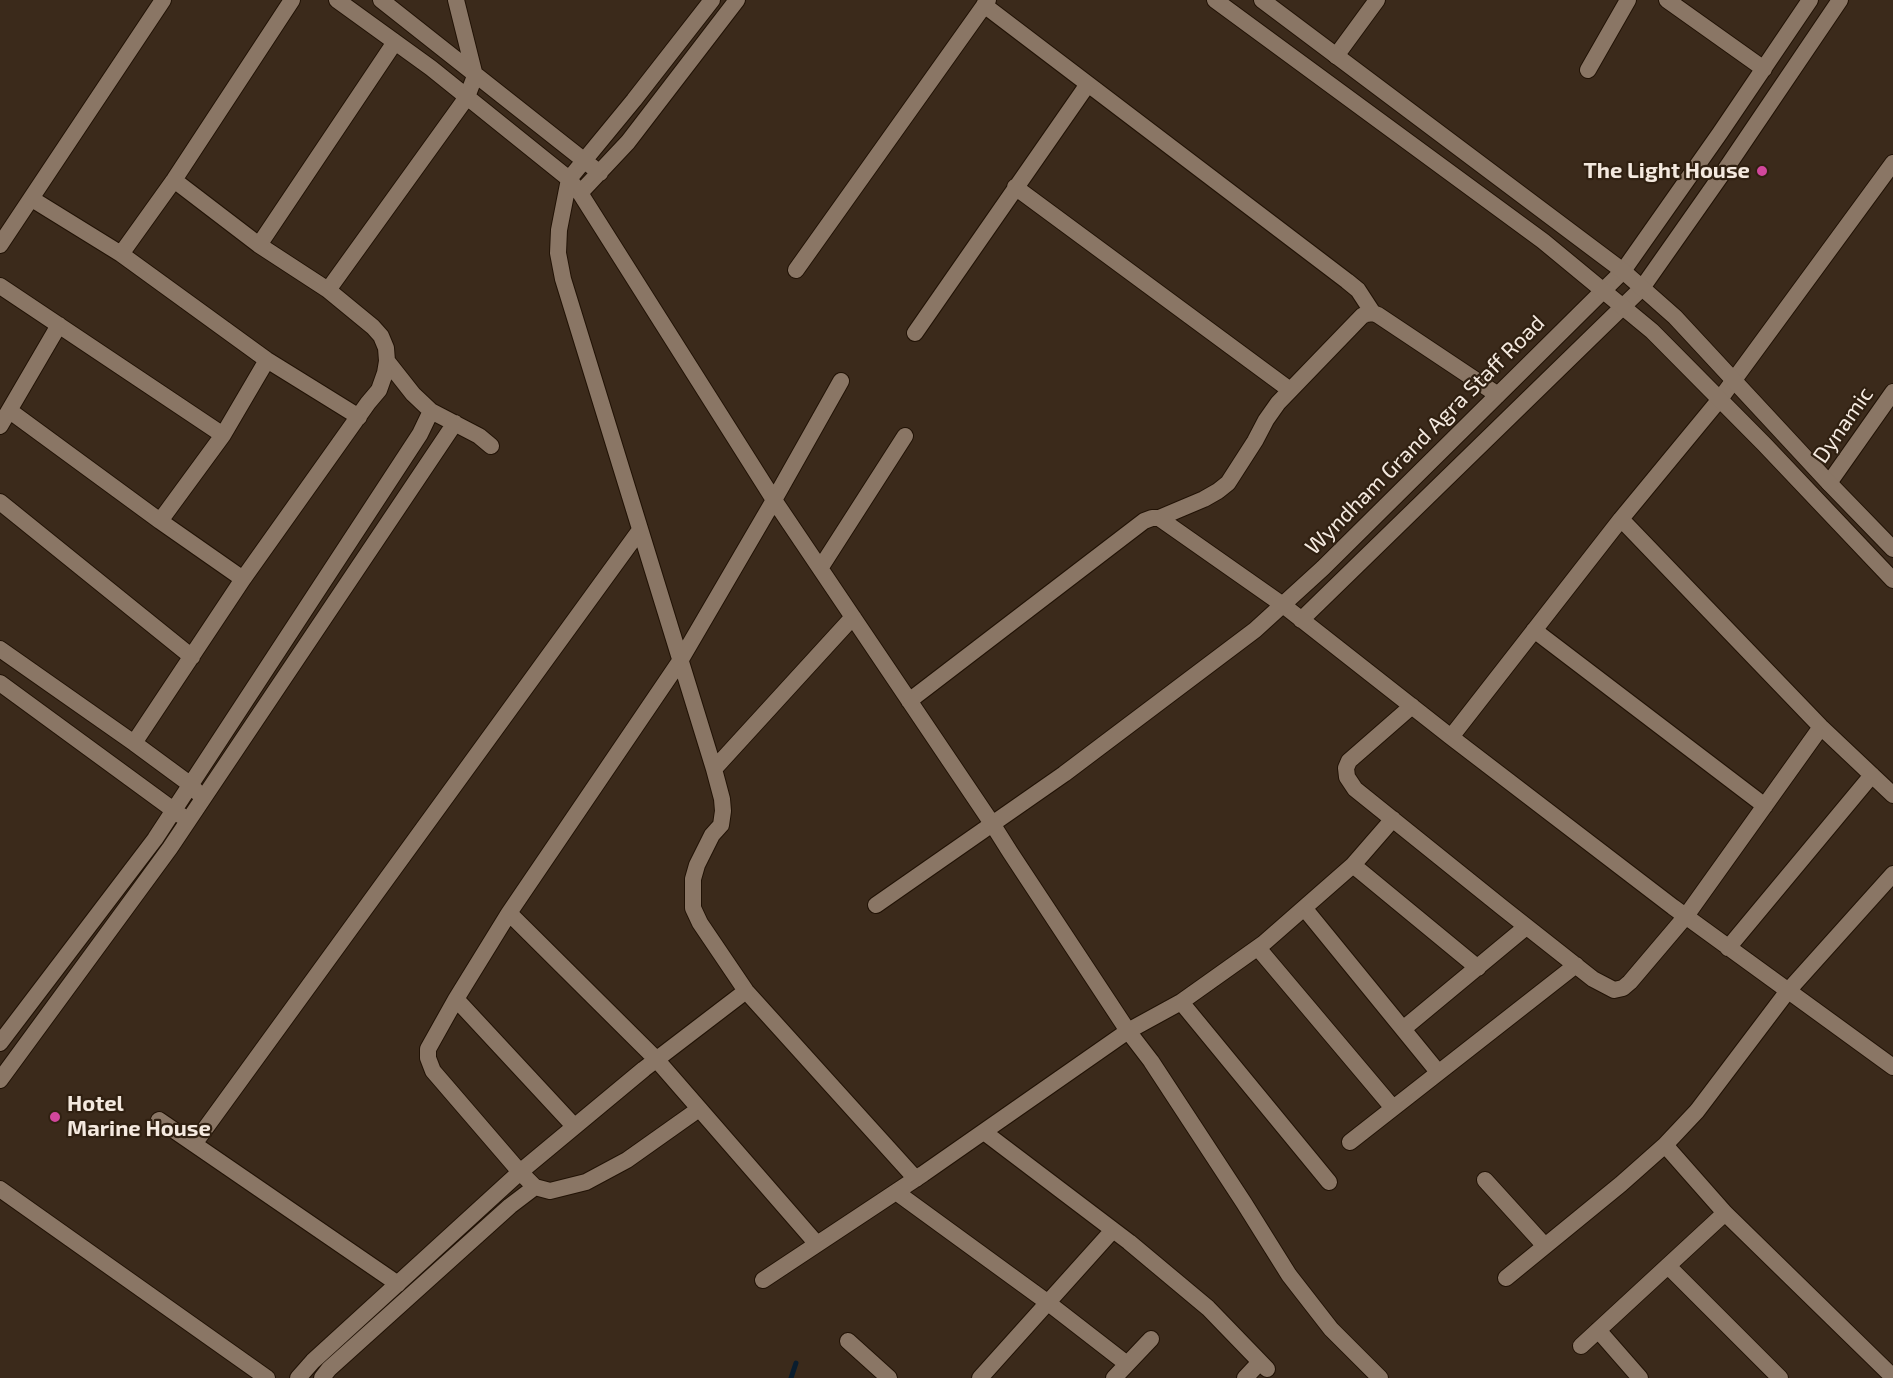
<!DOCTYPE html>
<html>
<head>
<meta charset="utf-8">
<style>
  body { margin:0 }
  canvas { display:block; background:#3b2a1b }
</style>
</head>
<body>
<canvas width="1893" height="1378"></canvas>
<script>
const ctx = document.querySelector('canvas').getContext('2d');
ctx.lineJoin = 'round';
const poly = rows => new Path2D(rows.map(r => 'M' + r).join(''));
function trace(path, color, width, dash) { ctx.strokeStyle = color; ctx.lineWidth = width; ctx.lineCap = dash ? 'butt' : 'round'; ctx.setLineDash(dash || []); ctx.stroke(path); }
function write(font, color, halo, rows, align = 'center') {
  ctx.font = font + ' "Exo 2",sans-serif'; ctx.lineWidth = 4.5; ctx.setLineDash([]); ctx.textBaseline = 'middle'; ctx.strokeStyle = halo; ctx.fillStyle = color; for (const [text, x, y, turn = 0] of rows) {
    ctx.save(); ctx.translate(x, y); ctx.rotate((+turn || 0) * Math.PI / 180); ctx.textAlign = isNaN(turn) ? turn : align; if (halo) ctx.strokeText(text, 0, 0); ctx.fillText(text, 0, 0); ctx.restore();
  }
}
trace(poly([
  [791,1378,796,1363]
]), '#0a1d2e', 5);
const minor = poly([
  [337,0,431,68,569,179,580,193,774,500,993,825,1010,852,1128,1031,1151,1061,1244,1203,1289,1275,1331,1329,1380,1378],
  [381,0,600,173],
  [712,0,634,100,569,179,559,230,558,253,563,279,714,769,722,799,723,811,721,825,712,835,697,865,693,879,693,908,700,923,746,991,916,1179],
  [1667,0,1764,69],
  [984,5,1347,281,1358,290,1373,313],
  [1336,56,1377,0],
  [1588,70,1628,0],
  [1015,187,1290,390],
  [580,193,628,142,737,0],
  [32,199,121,254,267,360,359,417],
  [0,245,163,0],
  [259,245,395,42],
  [121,254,174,180,292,0],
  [796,270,988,0],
  [0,286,223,435],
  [328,290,467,97,475,76,456,0],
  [915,333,1088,84],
  [387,361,413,394,431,411,479,436,491,446],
  [10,411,160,521,243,579],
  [0,426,59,325],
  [1829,483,1893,392],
  [0,502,192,657],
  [1159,518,1204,499,1218,491,1228,483,1255,441,1266,420,1278,403,1362,316,1366,314,1373,313,1378,315,1498,395],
  [1621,519,1821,727,1893,795],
  [160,521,223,435,267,360],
  [821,567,905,436],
  [1301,620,1642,288,1727,167,1840,0],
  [1534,630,1765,806],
  [0,649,134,743,191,785,198,793],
  [0,683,183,817],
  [909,701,1144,521,1152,518,1159,518,1283,605,1451,737,1673,907,1893,1067],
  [1412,706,1349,761,1346,768,1347,777,1355,789,1503,908,1593,979,1614,990,1623,988,1630,982,1686,916,1821,727],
  [1451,737,1621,519,1720,399,1893,163],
  [134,743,243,579,368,403,379,390,385,373,387,361,386,348,381,336,373,327,328,290,259,245,174,180],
  [714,769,853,617],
  [1353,865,1478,968],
  [876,905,1064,774,1255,630,1323,568,1623,271,1720,133,1810,0],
  [1305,909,1438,1072],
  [509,913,656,1059,817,1244],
  [1258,948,1393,1108],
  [1728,948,1872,775],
  [456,999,574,1126],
  [1181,1002,1329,1182],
  [1403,1029,1526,927],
  [0,1043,155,839,420,434,431,411],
  [0,1080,170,848,455,423],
  [699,1109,627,1160,586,1182,550,1191,535,1187,520,1172,433,1071,428,1058,428,1049,456,999,509,913,680,661,774,500,841,381],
  [159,1120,398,1284],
  [984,1132,1129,1242,1208,1308,1267,1369],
  [1350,1142,1576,965],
  [194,1144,640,530],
  [1665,1145,1725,1213,1893,1377],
  [1485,1180,1545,1246],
  [0,1189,267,1378],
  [896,1192,1047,1302,1127,1364],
  [1668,1266,1780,1378],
  [1506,1278,1621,1184,1665,1145,1697,1111,1787,992,1893,874],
  [763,1280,923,1174,1128,1031,1181,1002,1264,943,1353,865,1393,819],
  [1598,1330,1640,1378],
  [848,1341,889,1378],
  [1581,1346,1725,1213],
  [298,1378,313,1361,520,1172,644,1069,746,991],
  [322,1378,329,1369,510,1206,535,1187],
  [980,1378,1113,1230],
  [1114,1378,1151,1339],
  [1245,1378,1260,1362]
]);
const tertiary = poly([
  [1215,0,1543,241,1652,331,1764,444,1893,580],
  [1262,0,1623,271,1675,317,1829,483,1893,549]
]);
trace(minor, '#211205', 18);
trace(tertiary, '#211205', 18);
trace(minor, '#8a7665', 16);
trace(tertiary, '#8a7665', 16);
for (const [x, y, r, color] of [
  [1762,171,6,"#d1479c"],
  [55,1117,6,"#d1479c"]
]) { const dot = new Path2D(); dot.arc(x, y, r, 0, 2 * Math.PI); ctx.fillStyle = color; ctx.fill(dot); trace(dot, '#302011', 2); }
write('bold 22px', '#f4e9df', '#302011', [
  ["The Light House",1750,171],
  ["Hotel",67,1104,"left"],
  ["Marine House",67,1129,"left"]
], 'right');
write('22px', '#f4e9df', '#302011', [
  ["Dynamic",1843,425,-55],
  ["Wyndham Grand Agra Staff Road",1425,435,-45]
]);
</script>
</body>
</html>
